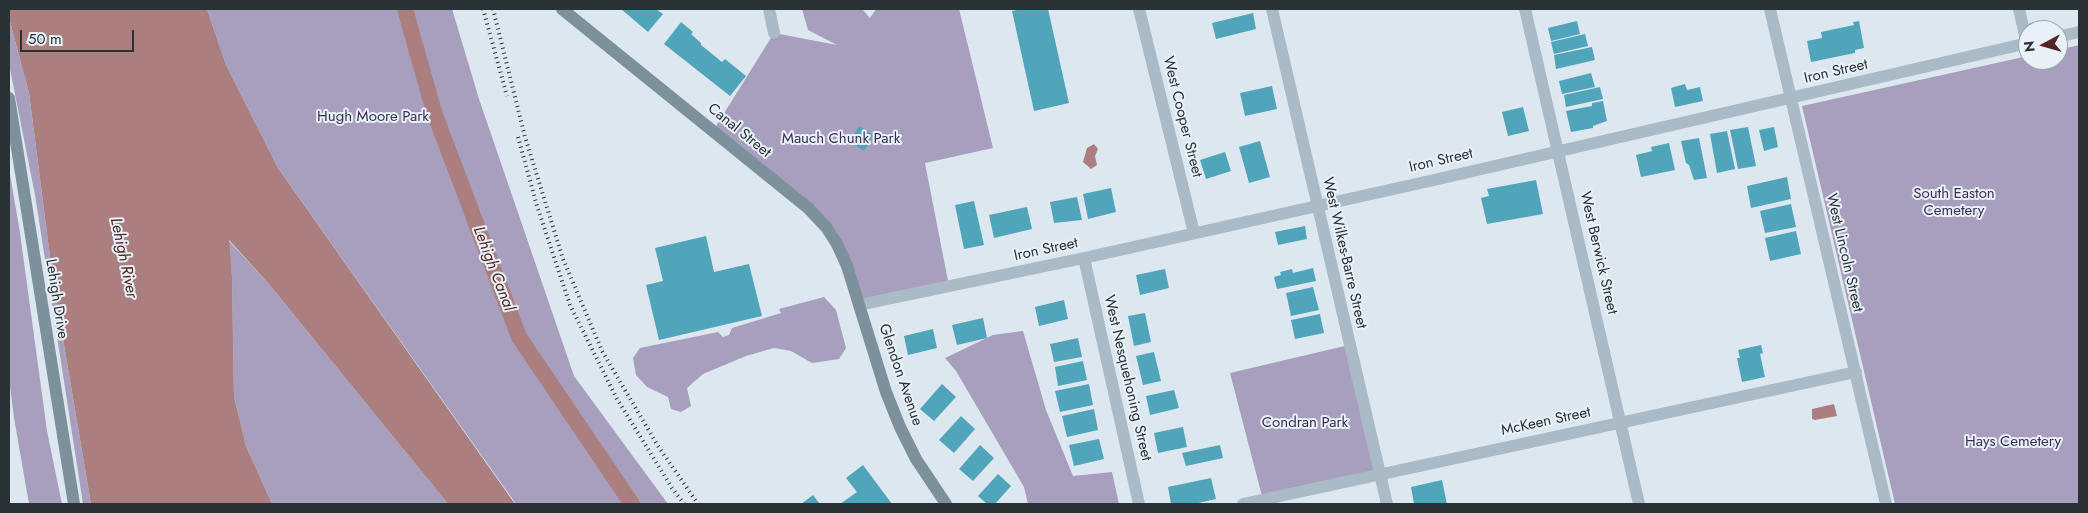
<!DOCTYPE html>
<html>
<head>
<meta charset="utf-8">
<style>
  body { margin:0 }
  #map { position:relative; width:2088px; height:513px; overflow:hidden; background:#dde7f0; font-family:Jost,sans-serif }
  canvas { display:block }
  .frame { position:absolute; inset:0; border:10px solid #293235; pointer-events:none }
  .north { position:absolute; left:2018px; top:20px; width:50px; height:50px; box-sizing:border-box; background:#e9f1f8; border:1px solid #9ca5aa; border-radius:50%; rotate:264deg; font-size:14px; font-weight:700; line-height:20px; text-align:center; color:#293235 }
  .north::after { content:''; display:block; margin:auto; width:18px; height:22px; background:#532422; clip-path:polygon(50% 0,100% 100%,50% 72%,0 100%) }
  .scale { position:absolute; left:20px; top:30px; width:114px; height:22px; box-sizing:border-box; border:2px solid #293235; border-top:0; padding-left:6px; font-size:15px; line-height:18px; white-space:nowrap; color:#293235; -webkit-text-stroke:4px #e9f1f8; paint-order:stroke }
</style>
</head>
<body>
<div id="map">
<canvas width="2088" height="513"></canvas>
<div class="frame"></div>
<div class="north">N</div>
<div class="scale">50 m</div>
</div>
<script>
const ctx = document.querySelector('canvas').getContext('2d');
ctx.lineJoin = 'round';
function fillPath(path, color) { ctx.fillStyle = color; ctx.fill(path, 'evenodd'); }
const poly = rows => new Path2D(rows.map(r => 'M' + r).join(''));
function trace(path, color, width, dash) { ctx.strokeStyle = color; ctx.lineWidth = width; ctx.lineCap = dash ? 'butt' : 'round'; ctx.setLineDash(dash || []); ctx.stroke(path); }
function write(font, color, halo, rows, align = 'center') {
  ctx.font = font + ' Jost,sans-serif'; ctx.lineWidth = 4; ctx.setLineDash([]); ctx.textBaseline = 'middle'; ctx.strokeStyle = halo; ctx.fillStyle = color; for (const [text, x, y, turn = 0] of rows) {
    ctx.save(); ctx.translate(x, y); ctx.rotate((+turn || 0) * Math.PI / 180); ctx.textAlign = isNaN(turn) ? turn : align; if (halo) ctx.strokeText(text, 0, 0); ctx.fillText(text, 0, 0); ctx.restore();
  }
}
fillPath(poly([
  [207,9,452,9,479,99,574,376,668,504,516,504,278,168,226,65],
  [802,9,862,9,870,18,876,9,959,9,993,148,925,163,949,286,859,305,819,219,713,131,774,33,837,45,808,30],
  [9,18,29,93,53,280,91,504,83,504,35,195,9,64],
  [2079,45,2079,504,1895,504,1802,106,2028,56,2028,60,2058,60,2058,50],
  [9,168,20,233,47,431,62,504,29,504,14,418,9,379],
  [228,240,268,283,448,504,272,504,246,446,234,397,232,276],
  [824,297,836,310,846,348,839,359,812,363,791,351,774,348,746,356,703,374,687,388,691,406,681,412,671,409,668,397,647,387,636,375,633,358,640,348,718,332,723,337,729,335,732,328,781,313,779,309],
  [1023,331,1046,410,1073,476,1112,472,1119,504,1028,504,1024,487,956,371,945,358,993,335],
  [1349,345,1380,473,1263,500,1230,373]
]), '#a89fbe');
fillPath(poly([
  [9,9,207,9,226,65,278,168,515,504,448,504,268,283,229,240,232,276,234,397,246,446,272,504,91,504,53,280,29,93,9,18],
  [1094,144,1098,149,1095,156,1097,165,1091,169,1083,162,1087,148],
  [1834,404,1837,416,1815,420,1812,419,1812,409]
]), '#ab7f7f');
trace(poly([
  [405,9,434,112,519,337,632,504]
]), '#ab7f7f', 16);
fillPath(poly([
  [621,9,656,9,663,14,648,32],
  [1022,9,1048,9,1069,103,1034,111,1012,11],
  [1253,13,1256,29,1216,39,1212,23],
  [1577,21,1580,34,1551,41,1548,28],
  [1859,21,1864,48,1855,50,1855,53,1811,62,1807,41,1822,38,1821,32,1854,25,1853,22],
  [681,22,693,32,691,34,701,43,701,45,722,62,725,59,746,76,730,96,664,44],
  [1585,34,1588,46,1554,54,1551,42],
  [1592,47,1595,60,1556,69,1554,55],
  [1591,73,1595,87,1562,94,1559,81],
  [1685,84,1687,90,1700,87,1703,101,1675,107,1671,88],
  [1272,86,1277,109,1245,116,1240,93],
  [1600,87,1603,99,1566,107,1564,95],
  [1603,101,1607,121,1593,126,1593,128,1571,132,1566,111,1592,106,1592,103],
  [1523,107,1529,131,1508,136,1502,112],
  [859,126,874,135,864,151,850,142],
  [1748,127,1756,166,1738,169,1730,130],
  [1774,127,1778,147,1764,151,1759,130],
  [1727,131,1735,169,1717,173,1710,134],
  [1699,138,1707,178,1694,180,1689,165,1686,163,1681,141],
  [1260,141,1270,177,1249,183,1239,147],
  [1669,143,1675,170,1641,177,1636,155,1652,151,1651,147],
  [1225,152,1231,171,1206,179,1200,160],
  [1787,177,1791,199,1751,208,1747,186],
  [1536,180,1543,214,1487,224,1481,198,1489,196,1487,189],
  [1111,188,1116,212,1088,219,1083,194],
  [1077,197,1082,220,1054,223,1050,202],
  [974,201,984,245,964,249,955,205],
  [1791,204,1796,227,1765,233,1760,211],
  [1027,207,1032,229,994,238,989,215],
  [1305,226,1307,239,1278,245,1275,232],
  [1796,231,1801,254,1770,261,1765,238],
  [706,236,714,272,749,264,762,316,659,340,646,285,663,281,655,248],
  [1313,268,1316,281,1277,289,1274,277,1281,275,1280,272,1292,269,1293,273],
  [1165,269,1169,288,1140,295,1136,275],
  [1313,287,1319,310,1291,316,1286,293],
  [1064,300,1068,319,1039,326,1035,307],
  [1145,313,1151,342,1134,346,1128,316],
  [1320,314,1324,333,1295,339,1291,320],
  [983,318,987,338,957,345,952,325],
  [933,329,937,348,908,355,904,336],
  [1078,338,1082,357,1054,362,1050,344],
  [1761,345,1763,353,1760,354,1765,377,1742,382,1737,358,1740,358,1738,350],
  [1154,352,1161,381,1143,385,1136,356],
  [1083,361,1087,380,1058,386,1055,367],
  [942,384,956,397,934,421,920,409],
  [1089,384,1093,405,1060,412,1055,391],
  [1174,390,1179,408,1150,415,1146,396],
  [1094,409,1098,430,1067,437,1062,416],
  [961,416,975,429,954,453,939,440],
  [1183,427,1187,447,1158,453,1154,433],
  [1099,439,1104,459,1074,466,1069,445],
  [980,445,994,458,973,481,959,469],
  [1220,445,1223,458,1186,466,1182,453],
  [863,465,892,504,840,504,857,492,846,478],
  [998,474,1011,486,995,504,987,504,978,496],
  [1211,478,1216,499,1194,504,1171,504,1168,487],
  [1442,480,1447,504,1414,504,1411,487],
  [813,495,820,504,801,504]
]), '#50a5bb');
trace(poly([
  [769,9,774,33],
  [1139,9,1194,233],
  [1272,9,1387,504],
  [1525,9,1639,504],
  [1770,9,1886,504],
  [2019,9,2027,44],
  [2058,37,2079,32],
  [1084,258,1139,504],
  [859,305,1084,258,1434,180,2028,43],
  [1243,504,1856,372]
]), '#aabbc7', 12);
trace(poly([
  [562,9,808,208,826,227,837,244,847,266,886,392,900,427,916,459,946,504],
  [9,98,74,504]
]), '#7c919b', 12);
trace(poly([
  [483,9,507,96],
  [493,9,525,137,563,259,602,351,658,446,698,504],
  [518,137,537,206,570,305,617,399,672,488,684,504]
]), '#293235', 4, [1, 4]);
write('15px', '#293235', '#e9f1f8', [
  ["Iron Street",1836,72,-13],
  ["West Cooper Street",1182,117,76],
  ["Canal Street",739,131,39],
  ["Iron Street",1441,161,-13],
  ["Iron Street",1046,250,-12],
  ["West Wilkes-Barre Street",1344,253,77],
  ["West Berwick Street",1598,253,77],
  ["West Lincoln Street",1844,253,77],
  ["Lehigh Drive",56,299,81],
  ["Glendon Avenue",900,375,71],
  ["West Nesquehoning Street",1127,378,77],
  ["McKeen Street",1546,422,-12]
]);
write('15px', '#3a2f51', '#e9f1f8', [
  ["Hugh Moore Park",373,117],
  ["Mauch Chunk Park",841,139],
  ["South Easton",1954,194],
  ["Cemetery",1954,211],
  ["Condran Park",1305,423],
  ["Hays Cemetery",2013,442]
]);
write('italic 16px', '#532422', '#e9f1f8', [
  ["Lehigh River",123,258,78],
  ["Lehigh Canal",493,269,69]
]);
</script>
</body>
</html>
